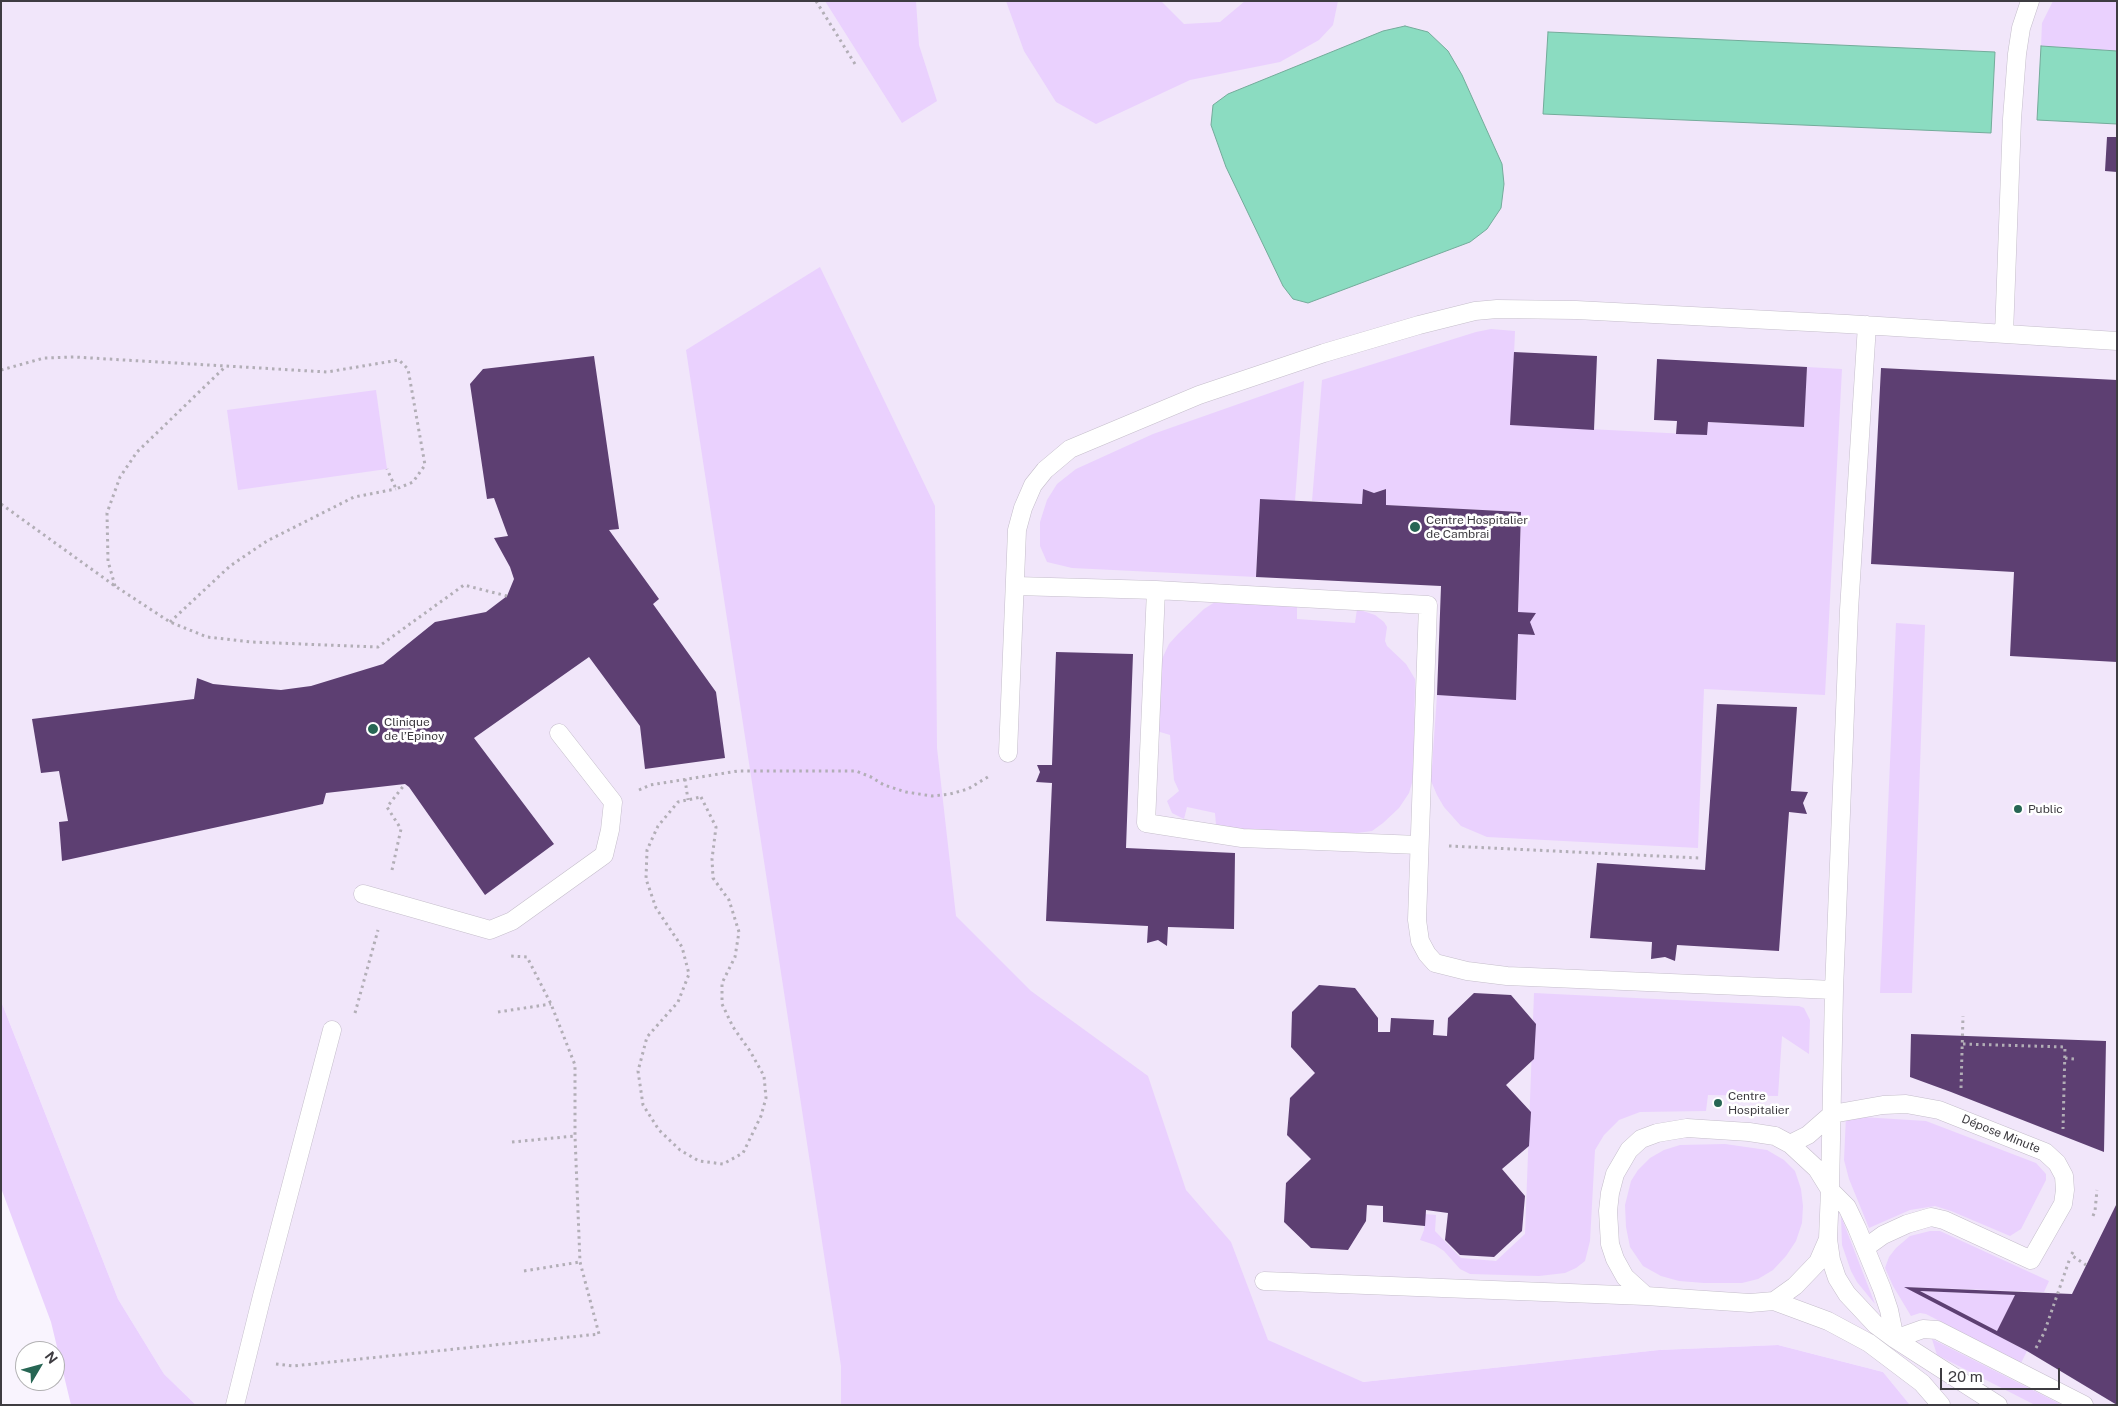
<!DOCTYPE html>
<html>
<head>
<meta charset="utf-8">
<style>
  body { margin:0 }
  #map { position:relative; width:2118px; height:1406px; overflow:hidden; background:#f9f4fe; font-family:"Public Sans",sans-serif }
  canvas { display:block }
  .frame { position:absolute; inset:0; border:2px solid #3e3c41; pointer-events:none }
  .north { position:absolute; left:15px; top:1341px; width:50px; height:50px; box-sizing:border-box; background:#fff; border:1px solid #b2b1b3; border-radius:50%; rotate:53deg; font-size:14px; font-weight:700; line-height:20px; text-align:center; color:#3e3c41 }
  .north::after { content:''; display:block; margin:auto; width:18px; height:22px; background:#276654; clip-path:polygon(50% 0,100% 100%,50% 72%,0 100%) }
  .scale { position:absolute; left:1940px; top:1368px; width:120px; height:22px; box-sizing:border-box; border:2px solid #3e3c41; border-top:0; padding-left:6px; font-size:15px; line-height:18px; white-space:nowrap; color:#3e3c41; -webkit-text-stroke:4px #fff; paint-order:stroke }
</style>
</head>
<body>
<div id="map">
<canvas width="2118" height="1406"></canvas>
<div class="frame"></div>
<div class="north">N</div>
<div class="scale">20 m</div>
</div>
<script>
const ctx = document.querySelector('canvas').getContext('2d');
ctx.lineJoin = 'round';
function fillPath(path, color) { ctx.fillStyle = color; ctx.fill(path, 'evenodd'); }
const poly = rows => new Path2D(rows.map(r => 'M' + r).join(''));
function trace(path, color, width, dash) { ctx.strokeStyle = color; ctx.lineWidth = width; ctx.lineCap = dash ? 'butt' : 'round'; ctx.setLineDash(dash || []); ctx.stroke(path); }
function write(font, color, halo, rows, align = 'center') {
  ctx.font = font + ' "Public Sans",sans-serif'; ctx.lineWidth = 5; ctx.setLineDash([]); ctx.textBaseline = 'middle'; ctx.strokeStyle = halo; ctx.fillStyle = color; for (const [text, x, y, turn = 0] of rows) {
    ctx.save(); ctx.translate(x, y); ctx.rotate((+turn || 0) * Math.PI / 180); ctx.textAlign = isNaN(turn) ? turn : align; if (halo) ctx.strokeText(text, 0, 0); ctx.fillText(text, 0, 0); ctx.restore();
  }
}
fillPath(poly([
  [1,1,2117,1,2117,1405,1910,1405,1883,1372,1778,1345,1659,1350,1363,1382,1117,1405,196,1405,164,1374,118,1299,1,1001]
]), '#f1e6fa');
fillPath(poly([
  [825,1,916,1,919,45,937,101,902,123],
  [1006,1,1161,1,1184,24,1220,22,1245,1,1338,1,1333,25,1319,40,1280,62,1190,80,1096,124,1056,102,1024,51],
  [2053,1,2117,1,2117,51,2041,46,2042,23],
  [820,267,935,506,937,748,956,916,1031,991,1148,1076,1186,1190,1231,1242,1268,1340,1363,1382,1659,1350,1778,1345,1883,1372,1910,1405,841,1405,841,1366,686,350],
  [1491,329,1515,331,1511,425,1706,435,1708,422,1803,427,1807,367,1842,369,1825,695,1704,689,1698,848,1487,837,1461,826,1444,807,1437,795,1431,781,1437,695,1516,699,1518,634,1534,635,1518,612,1521,512,1386,505,1385,489,1374,493,1363,489,1362,504,1312,501,1322,380,1476,332],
  [1304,381,1295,501,1260,499,1256,577,1072,568,1047,562,1040,546,1040,522,1047,500,1057,484,1076,469,1153,434],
  [376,390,387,469,238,490,227,410],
  [1215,602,1297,606,1297,619,1355,623,1357,609,1375,615,1384,622,1387,627,1385,641,1387,646,1406,664,1415,679,1414,763,1412,783,1409,793,1399,808,1383,823,1372,831,1357,833,1240,829,1216,825,1215,813,1187,807,1184,819,1172,813,1167,801,1179,791,1174,780,1170,735,1160,732,1158,729,1162,659,1169,644,1178,634,1204,609],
  [1896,623,1925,625,1912,993,1880,993],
  [1534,993,1799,1006,1804,1008,1810,1020,1809,1054,1782,1036,1778,1096,1708,1095,1706,1111,1640,1112,1619,1120,1604,1135,1595,1150,1590,1241,1585,1261,1576,1268,1565,1273,1539,1276,1470,1274,1460,1269,1444,1251,1435,1245,1420,1240,1424,1230,1425,1214,1436,1215,1435,1231,1461,1258,1496,1261,1525,1234],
  [1,1001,118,1299,164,1374,196,1405,71,1405,51,1322,1,1188],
  [1846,1116,1926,1121,2036,1163,2046,1174,2046,1180,2021,1229,2010,1236,1951,1211,1935,1206,1910,1210,1869,1228,1849,1179,1844,1160],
  [1725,1144,1767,1150,1784,1160,1795,1171,1801,1189,1803,1206,1802,1223,1796,1241,1786,1256,1773,1270,1758,1279,1742,1283,1704,1283,1679,1281,1661,1276,1643,1266,1630,1247,1626,1227,1625,1205,1631,1181,1638,1170,1650,1158,1664,1150,1680,1145],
  [1841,1216,1875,1304,1857,1282,1851,1271,1842,1245],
  [1930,1231,1940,1231,2049,1281,2044,1292,1905,1287,2027,1351,2021,1363,1926,1314,1920,1313,1911,1316,1893,1286,1885,1268,1889,1257,1896,1248,1910,1236],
  [1920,1291,2015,1295,1997,1331],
  [1932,1339,2062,1405,2035,1405,1937,1355]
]), '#ead1fe');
const water = poly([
  [1405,26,1428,32,1448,51,1462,75,1502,164,1504,184,1501,208,1487,229,1470,242,1308,303,1293,299,1283,286,1226,167,1211,125,1213,105,1228,94,1383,31,1405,26],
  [1548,32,1995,52,1991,133,1543,114,1548,32],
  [2041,46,2117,51,2117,124,2037,120,2041,46]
]);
fillPath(water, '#8bdcc1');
trace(water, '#74ac9b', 1);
fillPath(poly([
  [2107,137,2117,137,2117,172,2105,171],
  [1514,352,1597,356,1594,430,1510,425],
  [594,356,619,529,609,530,659,599,653,604,716,692,725,758,645,769,640,726,589,657,474,738,554,844,485,895,409,787,405,784,326,793,323,804,62,861,59,822,68,821,59,771,41,773,32,719,194,699,197,678,213,684,233,686,281,690,311,686,383,664,435,622,486,612,507,596,514,579,510,567,494,538,508,536,494,498,487,499,470,384,483,369],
  [1657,359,1807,367,1804,427,1708,422,1707,435,1676,434,1677,421,1654,420],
  [1881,368,2117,380,2117,662,2010,656,2014,572,1871,564],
  [1363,489,1374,493,1386,489,1386,505,1521,512,1518,612,1536,613,1530,622,1535,635,1518,634,1516,700,1437,695,1441,586,1256,577,1260,499,1362,504],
  [1056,652,1133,654,1126,848,1235,853,1234,929,1168,927,1167,946,1158,940,1147,943,1148,926,1046,921,1052,783,1036,782,1040,772,1037,765,1052,765],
  [1717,704,1797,707,1791,791,1808,792,1803,803,1807,814,1789,812,1779,951,1677,945,1675,961,1665,957,1651,959,1652,942,1590,938,1597,863,1705,870],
  [1319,985,1355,988,1378,1018,1378,1032,1390,1032,1391,1018,1434,1020,1433,1035,1447,1036,1448,1018,1474,993,1511,995,1536,1024,1534,1059,1506,1085,1531,1112,1529,1146,1502,1169,1525,1196,1522,1231,1494,1257,1460,1255,1445,1240,1448,1213,1426,1210,1425,1226,1383,1222,1383,1206,1367,1205,1366,1221,1348,1250,1311,1248,1284,1222,1286,1183,1311,1159,1287,1135,1290,1098,1315,1073,1291,1047,1292,1012],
  [1911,1034,2106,1041,2104,1152,1951,1092,1910,1077],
  [2117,1203,2117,1405,2027,1351,1904,1287,2072,1294],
  [1920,1291,2015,1295,1997,1331]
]), '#5d3f72');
const lane = poly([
  [1867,325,1849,610,1834,990,1830,1190,1847,1207,1857,1228,1882,1289,1889,1310,1895,1339],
  [2004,334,2012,119,2017,54,2021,28,2030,1],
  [1016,586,1156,590,1428,605,1417,920,1420,941,1427,954,1435,963,1467,971,1507,976,1834,990],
  [1156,590,1146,823,1242,838,1419,845],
  [1008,753,1017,530,1023,508,1033,485,1045,470,1070,449,1199,395,1324,353,1419,325,1475,311,1497,309,1576,310,1847,324,2117,341],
  [363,894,490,930,512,921,604,855,610,830,613,802,559,733],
  [1832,1114,1883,1105,1906,1104,1939,1110,2045,1152,2057,1163,2064,1176,2065,1190,2063,1204,2031,1260,1944,1220,1931,1217,1907,1224,1883,1235,1865,1248],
  [1790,1144,1808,1135,1832,1114],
  [1264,1281,1646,1296],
  [1774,1301,1795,1286,1818,1262,1828,1239],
  [1895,1339,1923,1329,1937,1330,2084,1405],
  [235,1405,262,1296,332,1030],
  [1941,1405,1922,1383,1869,1343,1828,1321,1774,1301,1750,1303,1646,1296,1625,1277,1615,1259,1610,1244,1608,1211,1610,1193,1615,1174,1629,1150,1641,1139,1657,1133,1687,1128,1749,1132,1775,1136,1790,1144,1817,1169,1830,1190,1828,1239,1831,1260,1837,1278,1847,1294,1876,1325,1895,1339,1998,1405]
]);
trace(lane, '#c5becb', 19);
trace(poly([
  [816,1,855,64],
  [1,370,44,358,74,357,327,372,399,360,408,369,425,465,413,482,396,489,387,469],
  [1,504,115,586,170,622,207,637,251,642,378,647,464,585,507,596],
  [115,586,108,561,107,513,120,477,137,452,226,366],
  [170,622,230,566,267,541,354,497,396,489],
  [685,779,688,800],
  [639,790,650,785,738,771,856,771,871,777,884,785,906,792,932,796,950,794,968,789,991,775],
  [701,797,716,827,712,859,713,878,729,900,739,932,735,957,722,983,722,1004,733,1027,750,1051,764,1076,766,1098,761,1116,743,1153,723,1164,699,1161,680,1150,659,1130,643,1105,638,1071,647,1037,678,1002,689,974,682,947,656,908,646,879,647,850,658,826,678,802,701,797],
  [1449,846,1699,858],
  [392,870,401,829,387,807,405,784],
  [498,1012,551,1004],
  [355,1013,378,930],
  [1963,1044,2065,1047,2063,1129],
  [2065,1058,2075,1059],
  [1961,1088,1963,1016],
  [512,1142,575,1136],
  [2093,1216,2095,1211,2097,1190],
  [2073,1252,2071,1255,2086,1265],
  [524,1271,580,1262],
  [2036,1348,2044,1333,2070,1258],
  [276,1364,293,1366,599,1334,580,1262,575,1136,575,1065,551,1004,527,957,510,956]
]), '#b2aeb6', 3, [2.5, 4]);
trace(lane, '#fff', 18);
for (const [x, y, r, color] of [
  [1415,527,6,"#276654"],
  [373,729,6,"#276654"],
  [2018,809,5,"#276654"],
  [1718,1103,5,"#276654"]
]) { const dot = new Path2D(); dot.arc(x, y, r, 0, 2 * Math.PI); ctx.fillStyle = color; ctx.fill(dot); trace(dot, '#fff', 2); }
write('12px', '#3e3c41', '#fff', [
  ["Centre Hospitalier",1426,520],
  ["de Cambrai",1426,534],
  ["Clinique",384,722],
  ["de l’Epinoy",384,736],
  ["Public",2028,809],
  ["Centre",1728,1096],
  ["Hospitalier",1728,1110]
], 'left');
write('12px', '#3e3c41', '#fff', [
  ["Dépose Minute",2001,1134,22]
]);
</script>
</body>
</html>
